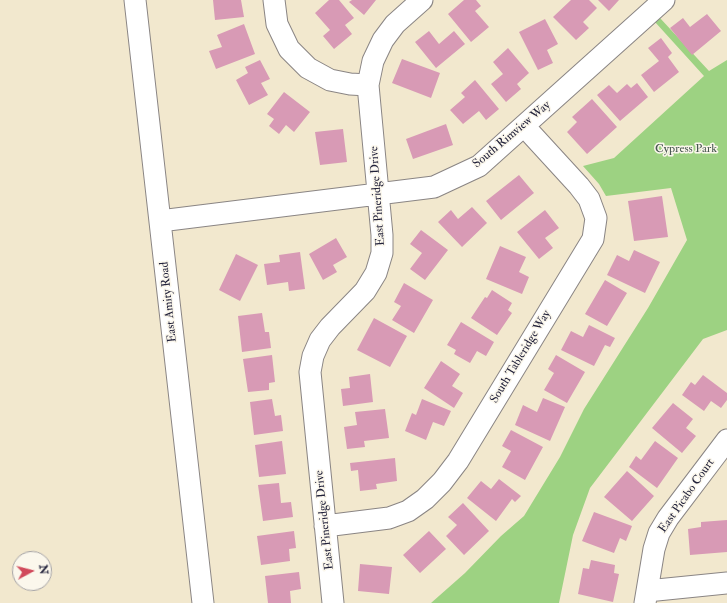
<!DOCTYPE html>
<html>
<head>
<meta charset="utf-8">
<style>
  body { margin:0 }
  #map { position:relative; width:727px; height:603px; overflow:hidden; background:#f2e8ce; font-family:"IM FELL Double Pica",serif }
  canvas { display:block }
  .north { position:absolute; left:12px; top:551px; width:40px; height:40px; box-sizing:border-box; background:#fbf7ec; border:1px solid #a4a2a5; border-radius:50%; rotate:83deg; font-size:11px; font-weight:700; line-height:16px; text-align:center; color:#22223b }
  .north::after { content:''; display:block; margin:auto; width:14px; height:18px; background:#d1495b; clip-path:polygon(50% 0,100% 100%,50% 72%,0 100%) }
</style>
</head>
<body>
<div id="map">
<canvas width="727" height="603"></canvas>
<div class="north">N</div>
</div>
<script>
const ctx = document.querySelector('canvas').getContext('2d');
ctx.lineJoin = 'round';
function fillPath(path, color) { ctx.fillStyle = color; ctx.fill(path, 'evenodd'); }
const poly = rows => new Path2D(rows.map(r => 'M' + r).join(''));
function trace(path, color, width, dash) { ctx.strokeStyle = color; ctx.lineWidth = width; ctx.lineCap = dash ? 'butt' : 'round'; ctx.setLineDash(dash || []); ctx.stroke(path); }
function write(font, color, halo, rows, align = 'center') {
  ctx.font = font + ' "IM FELL Double Pica",serif'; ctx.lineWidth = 3; ctx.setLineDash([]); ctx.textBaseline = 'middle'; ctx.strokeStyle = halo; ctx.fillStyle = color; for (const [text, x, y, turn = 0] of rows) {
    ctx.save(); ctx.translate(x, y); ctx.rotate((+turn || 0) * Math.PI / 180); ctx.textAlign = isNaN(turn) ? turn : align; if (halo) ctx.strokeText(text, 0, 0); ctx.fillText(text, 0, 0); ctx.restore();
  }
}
fillPath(poly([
  [660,18,709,71,727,60,727,330,703,339,590,488,573,535,559,603,431,603,465,573,501,536,524,516,560,457,584,409,648,308,687,240,671,188,606,196,599,184,583,166,614,158,704,76,655,22]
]), '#9dd282');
fillPath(poly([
  [213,0,241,0,244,17,215,20],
  [329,0,339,0,354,18,345,25,352,34,334,49,323,36,330,30,315,13],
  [352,0,376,0,364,15,349,2],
  [464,0,476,0,481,6,475,11,489,27,471,42,448,14],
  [571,0,589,0,597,8,583,22,589,28,576,40,553,17],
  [598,0,619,0,609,11],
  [707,14,721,31,692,55,670,28,683,18,690,27],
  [545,19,558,44,547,50,553,63,538,70,519,32],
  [244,24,255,54,216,69,209,51,222,47,217,35],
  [429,31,439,44,454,31,465,44,436,68,415,42],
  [661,38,672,53,668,57,679,72,654,92,641,75,659,61,648,48],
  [508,48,529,73,517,84,521,89,506,102,491,84,503,74,493,62],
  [402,59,440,73,431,98,392,83],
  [260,60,270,79,261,83,268,95,249,105,236,80,248,73,245,67],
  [475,80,499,109,486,120,479,111,463,124,450,110,465,97,461,93],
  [637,83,648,97,620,121,597,95,609,85,617,93,627,84,631,88],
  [284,92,310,112,294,132,286,125,279,134,269,126,274,119,267,114],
  [592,99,617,127,587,154,567,132,577,122,572,117],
  [446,124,453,145,413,159,406,139],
  [343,129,347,162,320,165,315,132],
  [519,175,534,193,501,220,486,201],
  [662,196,668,237,634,241,628,201],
  [472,207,487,223,462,247,438,222,451,210,458,219],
  [545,210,559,228,545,238,553,248,539,259,517,232],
  [421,230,448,250,425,280,410,269,422,253,410,244],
  [336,238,347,257,333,265,337,272,323,280,309,254],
  [500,246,526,257,519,272,529,277,522,294,486,279],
  [634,250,660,262,645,293,607,275,617,255,629,261],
  [300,252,305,289,289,291,288,282,267,285,264,264,280,262,279,255],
  [236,254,258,265,240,301,219,290],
  [605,280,627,293,607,326,585,314],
  [404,283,433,300,414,333,392,320,401,306,394,302],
  [492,290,512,303,508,310,512,313,497,335,471,318,485,297,487,298],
  [262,313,265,332,269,332,271,348,242,352,238,316],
  [374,318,407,336,390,367,357,350],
  [461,322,494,342,486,356,477,351,470,363,454,354,456,350,447,345],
  [589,325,615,338,610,347,605,345,594,366,561,350,571,331,583,337],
  [272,355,275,382,269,383,269,390,248,392,243,359],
  [556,355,585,372,567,403,544,390,554,373,548,369],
  [441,361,460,374,452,386,463,393,454,408,424,388],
  [370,374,373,402,343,406,341,389,350,388,349,377],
  [703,375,727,393,727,400,721,408,711,401,704,411,682,395,691,382,695,385],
  [543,398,565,407,550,441,515,425,523,405,537,412],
  [272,399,275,416,281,415,283,431,254,435,250,402],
  [422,399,451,411,444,426,433,422,426,440,405,431,412,413,416,415],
  [673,403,693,419,686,428,696,436,682,453,652,428],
  [385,409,389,438,364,441,365,447,347,449,344,427,357,425,355,412],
  [511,430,543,447,525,480,502,467,511,451,502,446],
  [282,441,286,474,259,477,255,445],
  [655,441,678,458,657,488,629,467,636,456,641,460],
  [395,458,397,481,376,484,377,489,360,491,358,470,351,471,350,463],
  [627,471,654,496,632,521,604,497],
  [499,479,521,496,515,502,512,499,496,521,467,498,481,481,491,489],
  [279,483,281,503,291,502,293,517,263,521,258,485],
  [463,503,489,531,464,555,446,536,457,525,448,517],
  [594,512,632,526,626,541,620,538,614,553,582,541],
  [727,520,727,552,690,555,688,529,701,527,701,522],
  [294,531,296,548,289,549,290,561,261,565,257,536],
  [429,531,446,549,420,573,403,555],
  [591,560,615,565,614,573,619,574,613,602,578,594,583,568,589,569],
  [360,564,392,567,389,594,358,591],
  [299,572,301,589,290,591,291,603,268,603,265,576]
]), '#d89ab5');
const minor = poly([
  [135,0,203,603],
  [274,0,277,24,289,49,308,68,330,80,350,84,368,85],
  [160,221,434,187,479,166,664,0],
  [325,526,389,518,408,511,425,499,442,482,458,461,593,239,596,218,589,199,579,186,524,126],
  [647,591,727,583],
  [333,603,310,372,313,356,320,340,330,327,365,291,376,273,382,253,382,235,368,85,373,61,383,40,395,24,422,0],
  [645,603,654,549,659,533,668,518,727,440]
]);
trace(minor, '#8a8584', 23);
trace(minor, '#fff', 21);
write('12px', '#22223b', '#fbf7ec', [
  ["South Rimview Way",512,135,-40],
  ["East Pineridge Drive",378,196,-94],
  ["East Amity Road",169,302,-96],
  ["South Tableridge Way",521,357,-59],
  ["East Picabo Court",687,496,-55],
  ["East Pineridge Drive",325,520,-96]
]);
write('12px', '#475750', '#fbf7ec', [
  ["Cypress Park",686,149]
]);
</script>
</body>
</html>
